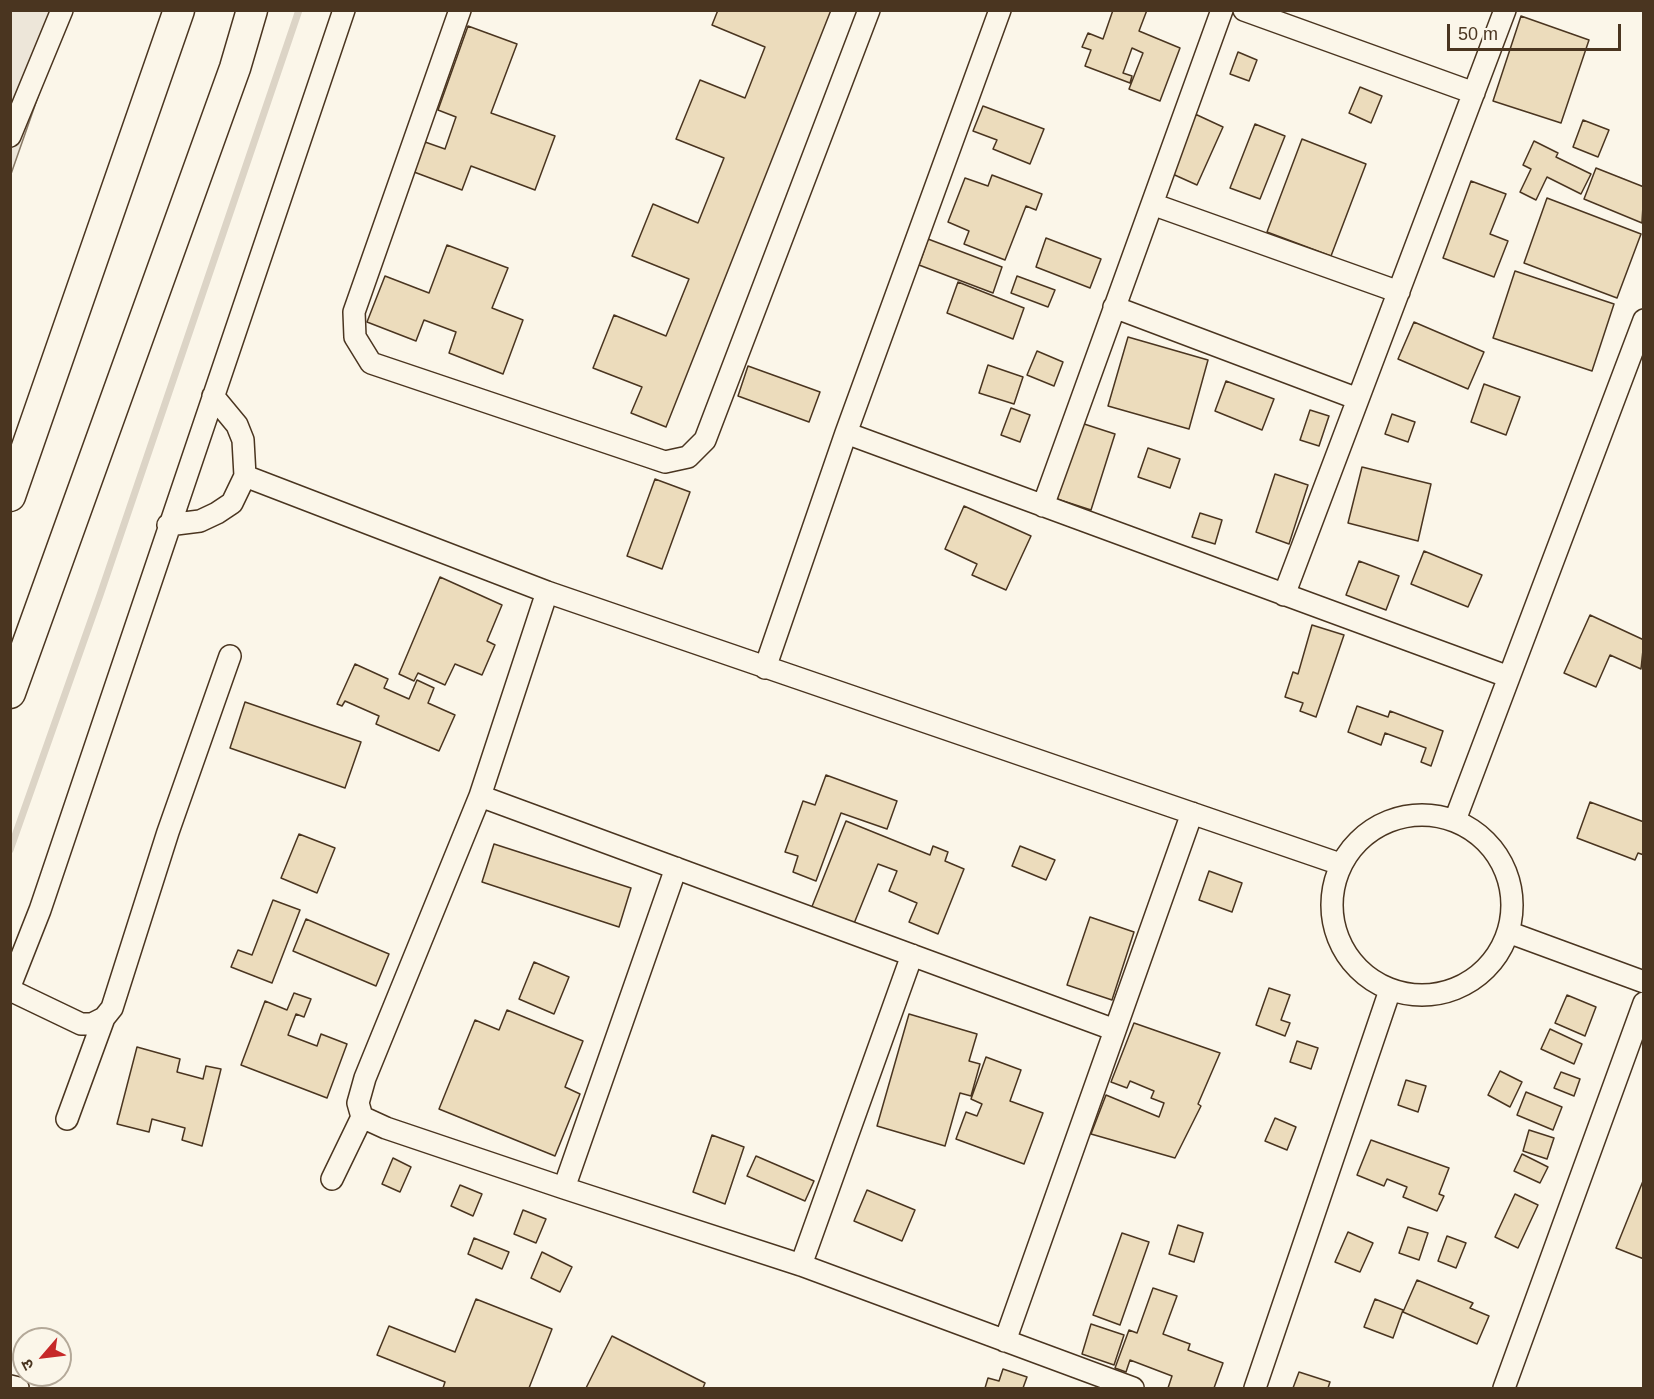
<!DOCTYPE html>
<html>
<head>
<meta charset="utf-8">
<style>
  body { margin:0 }
  #map { position:relative; width:1654px; height:1399px; overflow:hidden; background:#fbf6e9; font-family:Helvetica,"Noto Sans Devanagari",sans-serif }
  canvas { display:block }
  .frame { position:absolute; inset:0; border:12px solid #4a3520; pointer-events:none }
  .north { position:absolute; left:12px; top:1327px; width:60px; height:60px; box-sizing:border-box; background:#fbf6e9; border:2px solid #b4a999; border-radius:50%; rotate:242deg; font-size:16px; font-weight:700; line-height:24px; text-align:center; color:#4a3520 }
  .north::after { content:''; display:block; margin:auto; width:21px; height:27px; background:#c62828; clip-path:polygon(50% 0,100% 100%,50% 72%,0 100%) }
  .scale { position:absolute; left:1447px; top:24px; width:174px; height:27px; box-sizing:border-box; border:3px solid #4a3520; border-top:0; padding-left:8px; font-size:18px; line-height:21px; white-space:nowrap; color:#4a3520; -webkit-text-stroke:4px #fbf6e9; paint-order:stroke }
</style>
</head>
<body>
<div id="map">
<canvas width="1654" height="1399"></canvas>
<div class="frame"></div>
<div class="north">उ</div>
<div class="scale">50 m</div>
</div>
<script>
const ctx = document.querySelector('canvas').getContext('2d');
ctx.lineJoin = 'round';
function fillPath(path, color) { ctx.fillStyle = color; ctx.fill(path, 'evenodd'); }
const poly = rows => new Path2D(rows.map(r => 'M' + r).join(''));
function trace(path, color, width, dash) { ctx.strokeStyle = color; ctx.lineWidth = width; ctx.lineCap = dash ? 'butt' : 'round'; ctx.setLineDash(dash || []); ctx.stroke(path); }
const green = poly([
  [11,11,68,11,11,174,11,11]
]);
fillPath(green, '#ede6d9');
trace(green, '#887966', 1.5);
trace(poly([
  [10,850,100,595,299,10]
]), '#dcd4c6', 7);
const building = poly([
  [718,10,831,10,666,427,631,413,642,387,593,368,614,315,666,336,689,279,632,256,653,204,698,223,724,158,676,139,700,80,745,98,765,47,712,25,718,10],
  [1113,10,1147,10,1139,31,1180,48,1160,101,1129,89,1143,53,1132,48,1123,73,1132,76,1130,83,1085,66,1091,50,1082,47,1088,33,1103,39,1113,10],
  [1521,16,1589,40,1561,123,1493,101,1521,16],
  [468,26,517,44,491,113,555,136,535,190,471,166,462,190,414,172,425,142,445,149,456,117,438,110,468,26],
  [1238,52,1257,60,1249,81,1230,74,1238,52],
  [1360,87,1382,96,1371,123,1349,113,1360,87],
  [983,106,1044,129,1030,164,993,149,997,140,973,131,983,106],
  [1195,114,1223,127,1197,185,1168,172,1195,114],
  [1583,120,1609,130,1598,157,1573,147,1583,120],
  [1255,124,1285,136,1260,199,1230,188,1255,124],
  [1302,139,1366,164,1331,256,1267,232,1302,139],
  [1534,141,1558,153,1556,157,1591,174,1581,194,1547,177,1536,200,1520,192,1531,169,1523,165,1534,141],
  [1596,168,1644,187,1642,223,1584,199,1596,168],
  [992,175,1042,194,1036,210,1026,206,1005,260,964,244,969,231,948,222,965,178,988,186,992,175],
  [1471,181,1506,194,1490,234,1508,241,1494,277,1443,258,1471,181],
  [1547,198,1641,234,1617,298,1524,263,1547,198],
  [1046,238,1101,259,1090,288,1036,267,1046,238],
  [928,239,1002,267,993,293,919,265,928,239],
  [447,245,508,268,492,308,523,320,503,374,449,353,456,332,424,320,416,341,367,322,385,276,429,293,447,245],
  [1515,271,1614,304,1592,371,1493,338,1515,271],
  [1017,276,1055,290,1048,307,1011,293,1017,276],
  [958,282,1024,308,1013,339,947,313,958,282],
  [1414,322,1484,352,1468,389,1398,359,1414,322],
  [1128,337,1208,360,1189,429,1108,406,1128,337],
  [1037,351,1063,362,1054,386,1027,375,1037,351],
  [988,365,1023,377,1014,404,979,393,988,365],
  [748,366,820,392,809,422,738,396,748,366],
  [1226,381,1274,399,1262,430,1215,411,1226,381],
  [1484,384,1520,397,1506,435,1471,422,1484,384],
  [1011,408,1030,415,1020,442,1001,435,1011,408],
  [1310,410,1329,416,1319,446,1300,440,1310,410],
  [1392,414,1415,422,1408,442,1385,434,1392,414],
  [1078,422,1115,434,1091,510,1054,498,1078,422],
  [1148,448,1180,459,1170,488,1138,477,1148,448],
  [1362,467,1431,484,1418,541,1348,523,1362,467],
  [1275,474,1308,485,1289,544,1256,532,1275,474],
  [655,479,690,492,662,569,627,556,655,479],
  [964,506,1031,536,1006,590,972,575,977,564,945,549,964,506],
  [1200,513,1222,520,1215,544,1192,537,1200,513],
  [1424,551,1482,575,1468,607,1411,584,1424,551],
  [1359,561,1399,576,1386,610,1346,595,1359,561],
  [440,577,502,605,487,641,495,645,482,675,455,664,445,685,418,673,414,681,399,674,440,577],
  [1590,615,1644,640,1641,669,1610,655,1596,687,1564,673,1590,615],
  [1312,625,1344,635,1316,717,1300,711,1303,703,1285,697,1293,672,1298,674,1312,625],
  [355,664,388,679,384,688,409,699,417,680,434,688,428,703,455,715,439,751,376,724,379,716,345,701,342,706,337,704,355,664],
  [245,702,361,742,345,788,230,748,245,702],
  [1357,706,1388,717,1390,711,1443,731,1431,766,1421,762,1426,748,1385,733,1381,745,1348,732,1357,706],
  [826,775,897,801,887,829,841,813,816,881,793,872,798,856,785,852,803,801,815,805,826,775],
  [1590,802,1644,822,1644,855,1638,853,1635,860,1577,838,1590,802],
  [846,821,930,855,933,846,948,852,945,861,964,869,938,934,909,922,917,903,889,891,897,871,878,864,853,926,811,909,846,821],
  [299,834,335,848,317,893,281,878,299,834],
  [494,844,631,888,619,927,482,882,494,844],
  [1020,846,1055,860,1046,880,1012,866,1020,846],
  [1209,871,1242,883,1232,912,1199,900,1209,871],
  [273,900,300,910,272,983,231,967,238,950,252,955,273,900],
  [1090,917,1134,932,1112,1000,1067,985,1090,917],
  [306,919,389,954,376,986,293,951,306,919],
  [534,962,569,977,554,1014,519,999,534,962],
  [1269,988,1290,995,1281,1020,1290,1023,1285,1036,1256,1025,1269,988],
  [294,993,311,999,304,1017,296,1014,288,1035,317,1046,321,1034,347,1044,327,1098,241,1065,265,1001,287,1010,294,993],
  [1567,995,1596,1007,1585,1036,1555,1023,1567,995],
  [507,1010,583,1041,565,1087,580,1094,555,1156,439,1109,475,1020,499,1030,507,1010],
  [909,1014,977,1034,969,1061,980,1064,971,1096,960,1093,945,1146,877,1126,909,1014],
  [1134,1023,1220,1053,1198,1104,1201,1106,1175,1158,1091,1134,1106,1095,1159,1117,1164,1103,1151,1098,1154,1091,1130,1081,1127,1088,1111,1082,1134,1023],
  [1550,1029,1582,1044,1574,1064,1541,1049,1550,1029],
  [1297,1041,1318,1048,1311,1069,1290,1062,1297,1041],
  [137,1047,180,1059,177,1072,203,1079,206,1066,221,1069,202,1146,182,1140,185,1128,152,1119,149,1132,117,1124,137,1047],
  [986,1057,1021,1070,1010,1101,1043,1113,1024,1164,956,1139,966,1112,977,1116,982,1104,971,1099,986,1057],
  [1500,1071,1522,1082,1510,1107,1488,1095,1500,1071],
  [1561,1072,1580,1079,1574,1096,1554,1088,1561,1072],
  [1406,1080,1426,1086,1418,1112,1398,1105,1406,1080],
  [1526,1092,1562,1107,1553,1130,1517,1115,1526,1092],
  [1275,1118,1296,1127,1287,1150,1265,1141,1275,1118],
  [1529,1130,1554,1138,1547,1159,1523,1151,1529,1130],
  [712,1135,744,1147,725,1204,693,1192,712,1135],
  [1371,1140,1449,1168,1439,1194,1444,1196,1437,1211,1403,1197,1407,1187,1387,1179,1384,1186,1357,1175,1371,1140],
  [1522,1154,1548,1167,1540,1183,1514,1171,1522,1154],
  [756,1156,814,1181,805,1201,747,1176,756,1156],
  [393,1158,411,1167,400,1192,382,1184,393,1158],
  [1643,1181,1644,1181,1644,1259,1616,1248,1643,1181],
  [460,1185,482,1194,473,1216,451,1206,460,1185],
  [867,1190,915,1210,902,1241,854,1221,867,1190],
  [1515,1194,1538,1205,1518,1248,1495,1237,1515,1194],
  [523,1210,546,1219,536,1243,514,1234,523,1210],
  [1178,1225,1203,1233,1194,1262,1169,1254,1178,1225],
  [1408,1227,1428,1233,1419,1260,1399,1253,1408,1227],
  [1348,1232,1373,1243,1360,1272,1335,1262,1348,1232],
  [1122,1233,1149,1242,1120,1325,1093,1315,1122,1233],
  [1447,1236,1466,1243,1456,1268,1438,1261,1447,1236],
  [474,1238,509,1252,502,1269,468,1254,474,1238],
  [542,1252,572,1267,560,1292,531,1278,542,1252],
  [1417,1280,1473,1303,1470,1308,1489,1316,1477,1344,1403,1312,1417,1280],
  [1153,1288,1177,1296,1163,1334,1190,1344,1188,1350,1223,1363,1214,1388,1168,1388,1172,1376,1130,1360,1126,1372,1115,1368,1129,1330,1137,1333,1153,1288],
  [476,1299,552,1329,529,1388,443,1388,445,1382,377,1355,389,1326,455,1352,476,1299],
  [1375,1299,1403,1310,1393,1338,1364,1327,1375,1299],
  [1091,1324,1124,1335,1114,1365,1082,1354,1091,1324],
  [612,1336,705,1383,703,1388,586,1388,612,1336],
  [1003,1369,1027,1377,1023,1388,985,1388,988,1378,999,1381,1003,1369],
  [1299,1372,1330,1382,1328,1388,1293,1388,1299,1372]
]);
fillPath(building, '#ecdcbc');
trace(building, '#4a3520', 1.5);
const minor = poly([
  [460,10,354,312,355,337,371,363,665,462,688,457,705,440,869,10],
  [1244,10,1474,93],
  [10,136,62,10],
  [1152,204,1399,292],
  [1114,307,1358,399],
  [846,433,1509,677],
  [245,476,547,592,1340,864],
  [1043,506,1222,10],
  [168,525,200,521,217,513,232,503,245,476,243,440,237,425,213,396],
  [547,592,480,796,365,1078,358,1103,362,1117,386,1128,564,1188,801,1265,1133,1388],
  [1284,595,1505,10],
  [765,668,846,433,1000,10],
  [480,796,1115,1030],
  '1332 905a90 90 0 1 1 180 0a90 90 0 1 1-180 0Z',
  [1455,820,1644,320],
  [1508,932,1644,982],
  [10,986,40,910,344,10],
  [10,990,81,1024,92,1024,104,1018,112,1008,168,832,230,656],
  [67,1119,104,1018],
  [332,1179,362,1117],
  [564,1188,676,868],
  [801,1265,912,955],
  [1005,1341,1192,813],
  [10,1386,18,1388],
  [1255,1388,1390,990],
  [1504,1388,1644,1003]
]);
const secondary = poly([
  [10,496,179,10],
  [10,693,235,68,252,10]
]);
trace(minor, '#4a3520', 24);
trace(secondary, '#4a3520', 33);
trace(minor, '#fbf6e9', 21);
trace(secondary, '#fbf6e9', 30);
</script>
</body>
</html>
